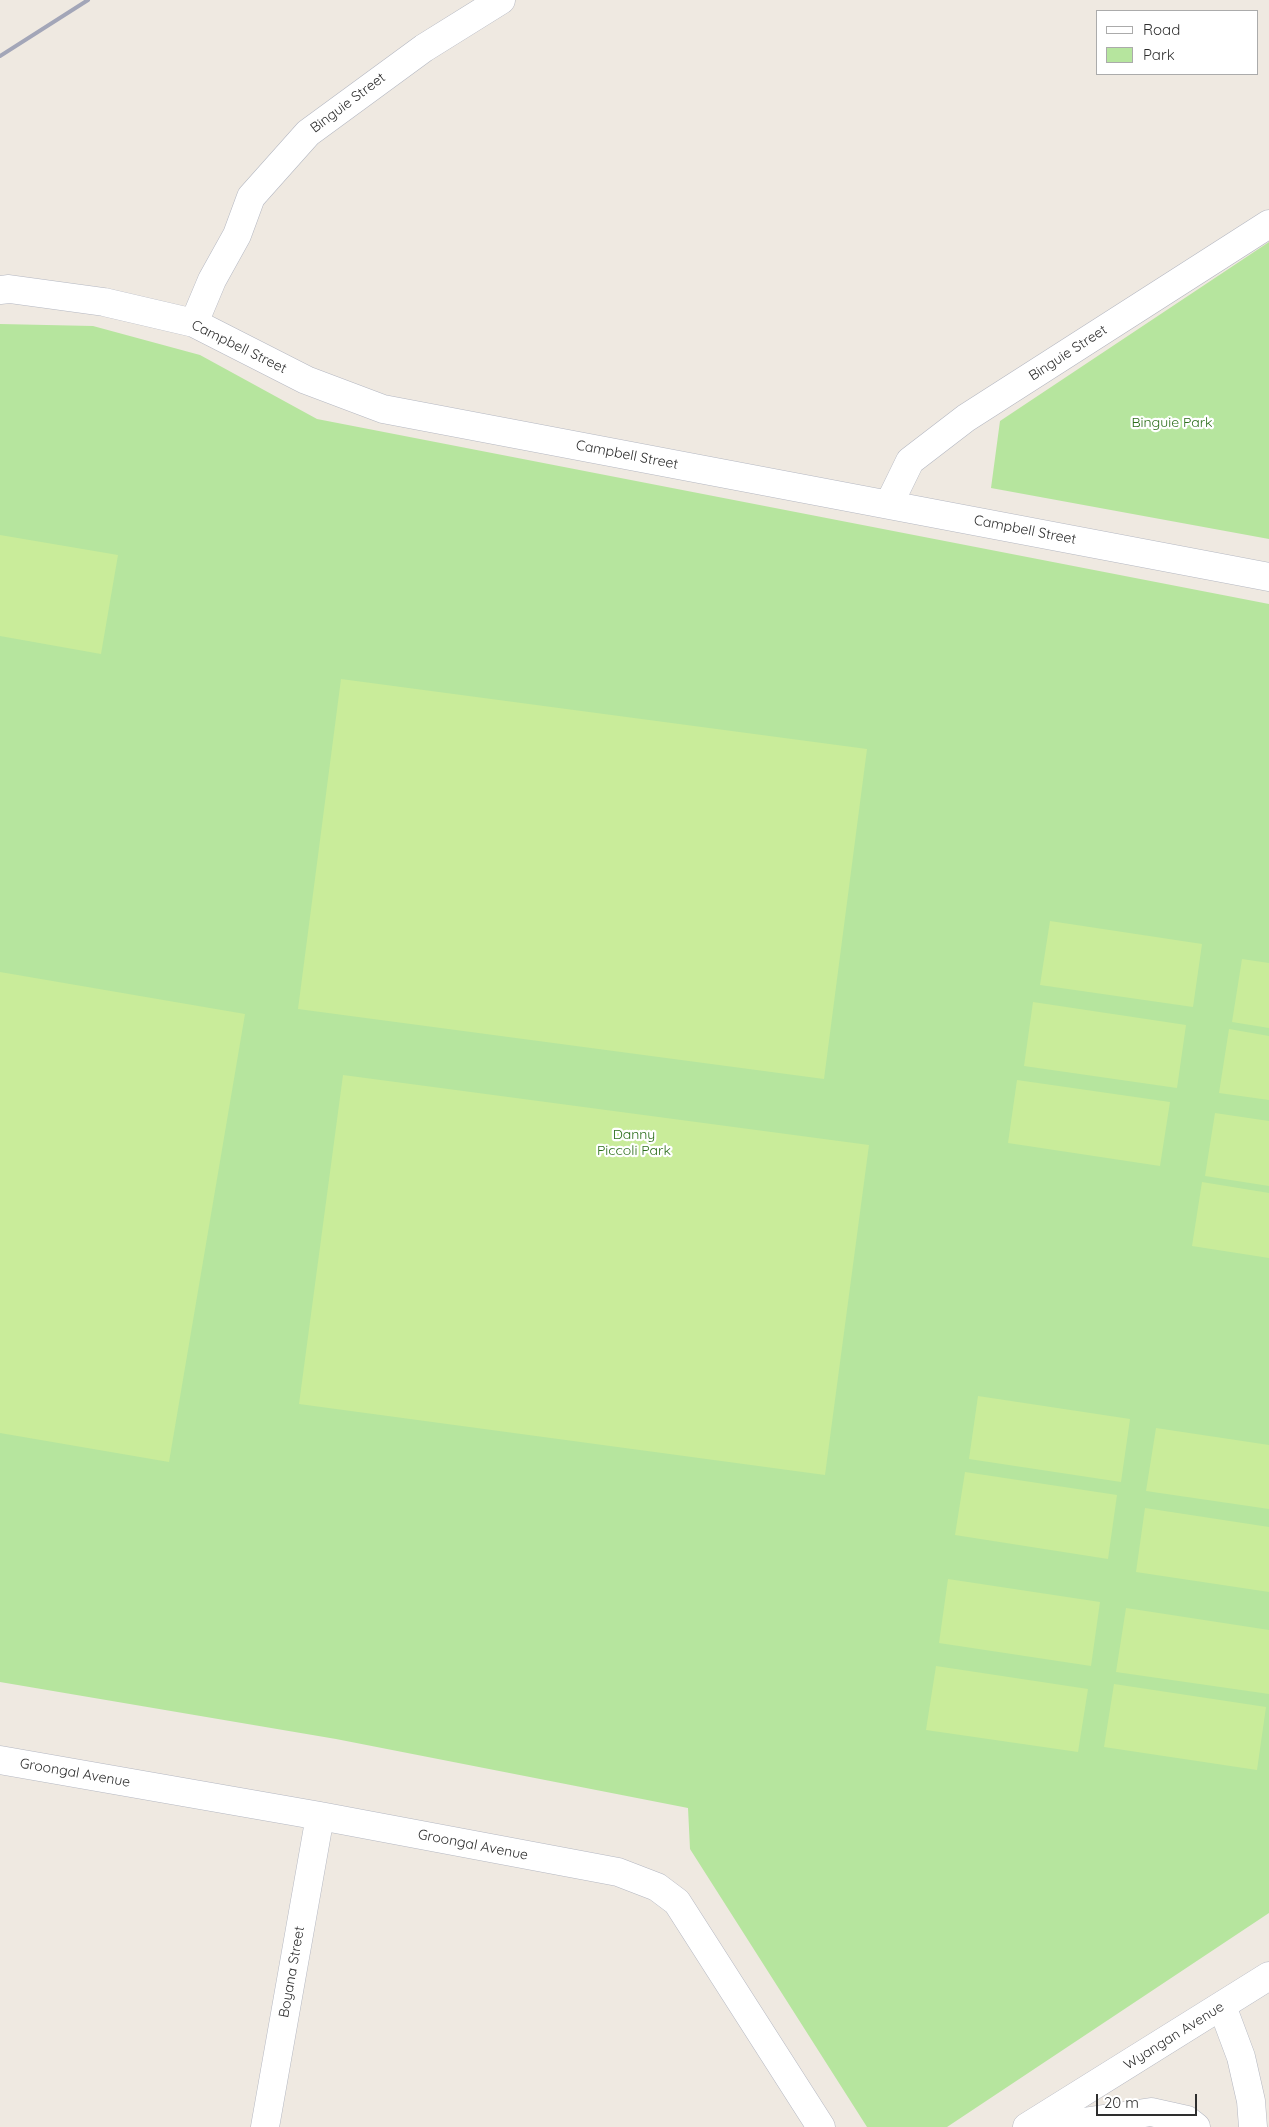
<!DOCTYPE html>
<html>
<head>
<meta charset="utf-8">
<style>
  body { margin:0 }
  #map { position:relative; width:1269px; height:2127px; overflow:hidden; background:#efe9e1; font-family:Quicksand,sans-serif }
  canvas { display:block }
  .legend { position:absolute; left:1096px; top:10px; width:162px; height:65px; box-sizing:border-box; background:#fff; border:1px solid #ababab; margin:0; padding:6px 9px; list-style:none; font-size:15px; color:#2e2e2e }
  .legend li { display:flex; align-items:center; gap:10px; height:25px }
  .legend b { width:25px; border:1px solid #ababab }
  .scale { position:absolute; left:1096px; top:2094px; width:101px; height:22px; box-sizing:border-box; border:2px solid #2e2e2e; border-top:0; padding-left:6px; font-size:15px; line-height:18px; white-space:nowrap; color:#2e2e2e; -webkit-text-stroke:4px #fff; paint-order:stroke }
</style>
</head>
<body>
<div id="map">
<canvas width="1269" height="2127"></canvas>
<ul class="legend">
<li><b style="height:6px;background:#fff"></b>Road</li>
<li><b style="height:14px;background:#b6e59e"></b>Park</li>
</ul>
<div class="scale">20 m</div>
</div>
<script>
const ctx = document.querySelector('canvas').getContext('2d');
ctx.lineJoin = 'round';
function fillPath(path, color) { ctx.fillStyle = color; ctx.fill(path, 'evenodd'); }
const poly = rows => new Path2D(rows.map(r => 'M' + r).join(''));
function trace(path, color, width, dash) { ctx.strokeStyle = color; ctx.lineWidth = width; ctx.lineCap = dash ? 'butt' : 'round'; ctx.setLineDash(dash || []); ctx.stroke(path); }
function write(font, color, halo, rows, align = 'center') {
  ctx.font = font + ' Quicksand,sans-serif'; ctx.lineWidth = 4.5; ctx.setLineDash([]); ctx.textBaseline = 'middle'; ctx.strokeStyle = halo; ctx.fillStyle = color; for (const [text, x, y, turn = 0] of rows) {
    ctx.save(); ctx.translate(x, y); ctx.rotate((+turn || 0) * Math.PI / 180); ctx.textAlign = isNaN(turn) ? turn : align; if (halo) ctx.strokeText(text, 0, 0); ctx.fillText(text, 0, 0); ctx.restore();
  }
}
fillPath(poly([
  [1269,242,1269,539,991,488,1000,421],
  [0,324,93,326,200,355,317,419,1269,604,1269,1913,947,2127,867,2127,690,1849,688,1808,336,1739,0,1682]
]), '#b6e59e');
fillPath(poly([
  [0,535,118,555,101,654,0,636],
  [341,679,867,749,824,1079,298,1009],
  [1050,921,1202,944,1193,1007,1040,985],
  [1242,959,1269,963,1269,1028,1232,1022],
  [0,972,245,1014,169,1462,0,1433],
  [1033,1002,1186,1025,1177,1088,1024,1066],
  [1229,1029,1269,1036,1269,1100,1219,1093],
  [343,1075,869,1145,825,1475,299,1404],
  [1017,1080,1170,1102,1160,1166,1008,1143],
  [1215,1113,1269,1121,1269,1186,1205,1176],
  [1202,1182,1269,1193,1269,1258,1192,1246],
  [978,1396,1130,1419,1121,1482,969,1459],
  [1156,1428,1269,1445,1269,1509,1146,1491],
  [965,1472,1117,1495,1108,1559,955,1535],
  [1145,1508,1269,1527,1269,1592,1136,1572],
  [948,1579,1100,1602,1091,1666,939,1643],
  [1126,1608,1269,1630,1269,1694,1116,1672],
  [936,1666,1088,1689,1078,1752,926,1730],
  [1114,1684,1266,1707,1257,1770,1104,1747]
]), '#c9ec9a');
const minor = poly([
  [0,290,9,289,104,302,194,323,306,380,383,409,1269,577],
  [194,323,212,280,237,235,251,197,308,133,424,48,501,0],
  [889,504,910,461,966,418,1269,224],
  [0,1760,320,1816,618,1872,657,1887,677,1902,821,2127],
  [1222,2006,1241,2057,1251,2101,1253,2127],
  [265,2127,320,1816],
  [1049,2127,1151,2112,1187,2120,1196,2127]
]);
const tertiary = poly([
  [1027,2127,1269,1976]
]);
trace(minor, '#b4b7c1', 29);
trace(tertiary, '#b4b7c1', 29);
trace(minor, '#fff', 28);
trace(tertiary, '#fff', 28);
trace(poly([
  [0,56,88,0]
]), '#a3a6b8', 4);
write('14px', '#2e2e2e', '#fff', [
  ["Binguie Street",348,103,-37],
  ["Campbell Street",239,347,26],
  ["Binguie Street",1068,353,-33],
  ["Campbell Street",627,455,11],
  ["Campbell Street",1025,530,11],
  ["Groongal Avenue",75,1773,10],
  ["Groongal Avenue",473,1845,11],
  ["Boyana Street",292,1972,-80],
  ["Wyangan Avenue",1174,2036,-32]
]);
write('14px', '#2c6e1b', '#fff', [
  ["Binguie Park",1172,423],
  ["Danny",634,1135],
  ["Piccoli Park",634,1151]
]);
</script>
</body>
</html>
